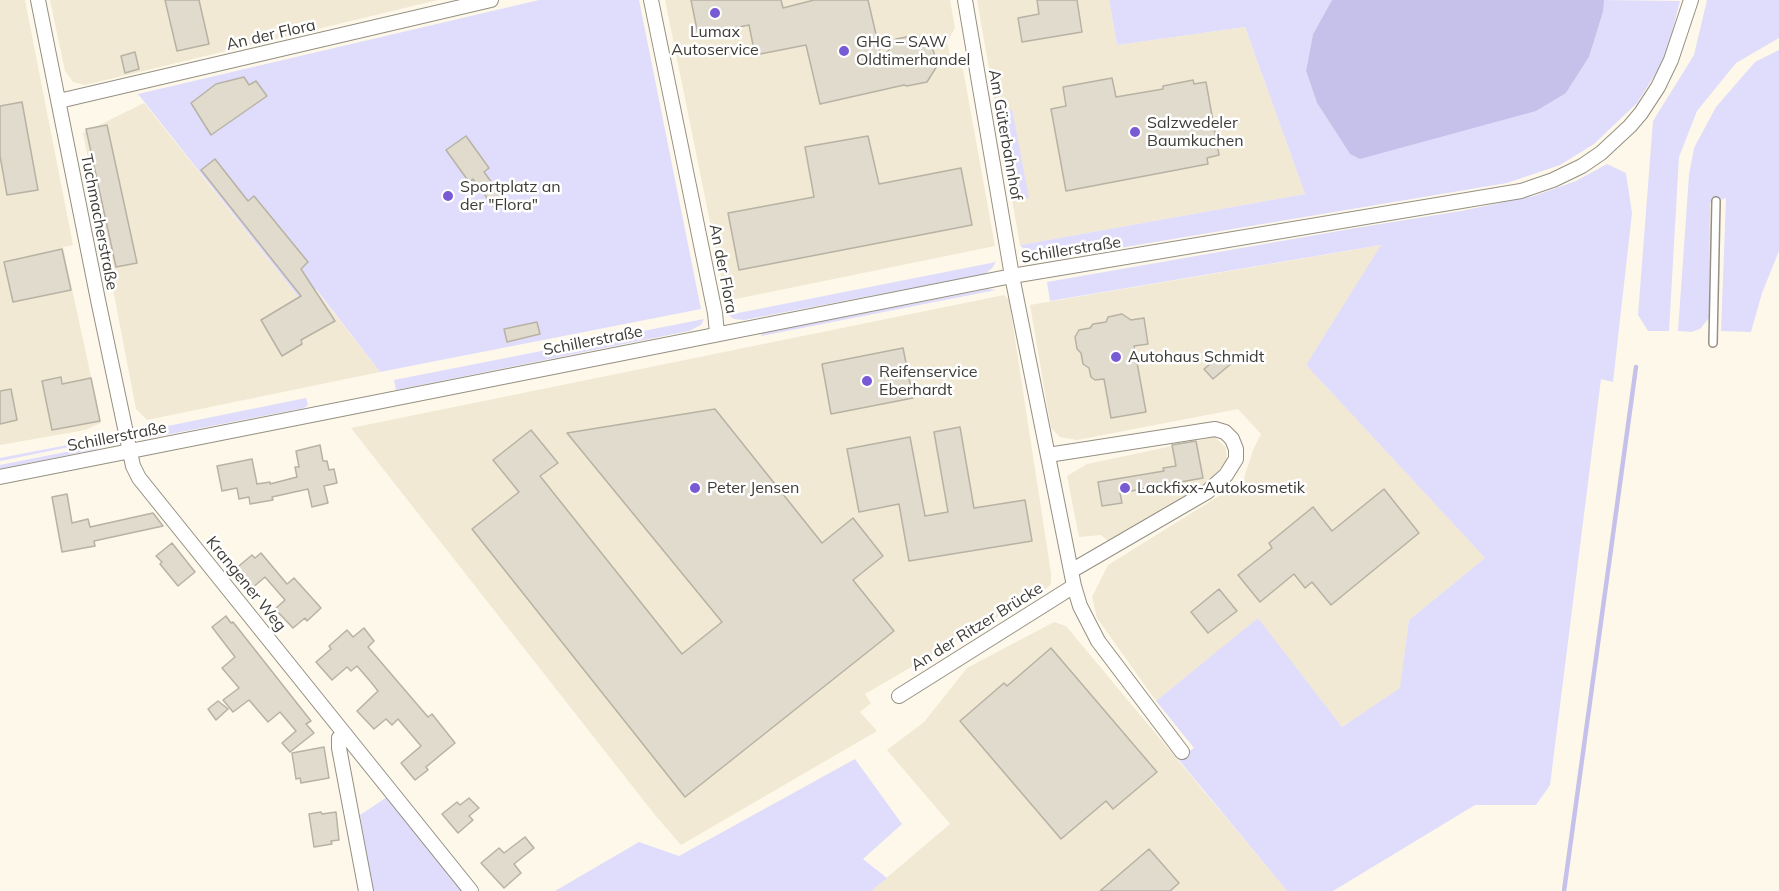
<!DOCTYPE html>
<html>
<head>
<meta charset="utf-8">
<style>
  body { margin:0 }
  canvas { display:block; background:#fdf8e9 }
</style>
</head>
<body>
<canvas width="1779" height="891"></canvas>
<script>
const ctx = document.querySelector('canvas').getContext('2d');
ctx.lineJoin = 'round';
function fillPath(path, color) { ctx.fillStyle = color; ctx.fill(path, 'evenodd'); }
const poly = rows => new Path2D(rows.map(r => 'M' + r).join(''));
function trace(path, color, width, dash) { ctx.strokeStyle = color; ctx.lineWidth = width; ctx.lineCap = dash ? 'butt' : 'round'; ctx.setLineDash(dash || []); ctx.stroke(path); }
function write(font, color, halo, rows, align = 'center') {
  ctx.font = font + ' Mulish,sans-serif'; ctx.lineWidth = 5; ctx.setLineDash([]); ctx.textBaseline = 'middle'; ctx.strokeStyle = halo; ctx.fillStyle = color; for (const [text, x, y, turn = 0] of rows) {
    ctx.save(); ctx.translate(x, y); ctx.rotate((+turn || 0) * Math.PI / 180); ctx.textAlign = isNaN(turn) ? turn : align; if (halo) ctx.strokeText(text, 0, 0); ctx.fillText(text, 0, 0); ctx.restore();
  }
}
fillPath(poly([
  [0,0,25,0,73,245,63,247,101,423,85,430,0,445],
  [50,0,438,0,85,85,73,82,65,71],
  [665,0,950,0,955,28,947,42,952,63,963,69,995,246,726,301],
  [977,0,1109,0,1117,45,1245,27,1305,194,1020,245],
  [144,103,299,298,315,289,380,372,147,420,136,409,83,133],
  [1382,245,1306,365,1485,558,1409,620,1401,688,1342,727,1258,619,1156,701,1097,618,1092,597,1108,565,1243,481,1253,450,1261,434,1238,409,1077,440,1060,437,1051,428,1030,305],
  [1004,295,1009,300,1051,573,1051,584,1047,588,865,694,871,703,860,712,877,731,681,845,655,815,351,428],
  [1215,437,1226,448,1227,460,1207,485,1108,541,1101,535,1079,537,1067,476,1087,464],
  [1054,622,1066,626,1287,891,871,891,950,824,887,750,924,722,967,668]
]), '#f1e9d4');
fillPath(poly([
  [539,0,639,0,701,309,380,372,316,289,300,299,138,94],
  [1109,0,1332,0,1313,34,1306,71,1317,103,1350,154,1566,93,1589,57,1603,12,1603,0,1680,1,1665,59,1637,103,1594,144,1560,165,1507,183,1042,261,1029,255,1020,245,1305,194,1245,27,1117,45],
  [1707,0,1779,0,1779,38,1736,63,1697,111,1679,157,1669,331,1648,331,1638,315,1653,121,1694,55],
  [1779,50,1779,251,1762,293,1751,332,1721,331,1726,198,1710,203,1709,318,1700,329,1691,332,1678,331,1689,175,1694,148,1716,107,1755,62],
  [1012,109,1029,198,1013,201,998,112],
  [1607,164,1626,173,1632,213,1613,382,1601,379,1550,785,1536,805,1475,805,1333,891,1287,891,1178,759,1194,748,1156,701,1258,618,1342,727,1400,688,1409,620,1485,558,1306,365,1381,245,1050,301,1047,282,1356,228,1461,211,1534,196,1576,181],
  [996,262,992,268,985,274,744,320,734,319,728,315],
  [988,289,996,290,761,336,762,333],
  [704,319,701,325,689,331,396,390,394,380],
  [306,398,308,405,304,408,150,438,143,431],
  [109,437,109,439,0,461,0,458],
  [106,444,97,449,0,469,0,465],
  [855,759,902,824,863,859,887,878,871,891,555,891,639,842,679,856],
  [387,797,462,891,373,891,360,815]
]), '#e0ddfc');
fillPath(poly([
  [1332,0,1604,0,1603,12,1589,57,1566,93,1536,111,1360,159,1350,154,1317,103,1306,71,1313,34]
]), '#c6c1eb');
trace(poly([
  [1564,891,1636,367]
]), '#c6c1eb', 4.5);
const building = poly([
  [165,0,199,0,209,44,177,51,165,0],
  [691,0,781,0,783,8,814,0,868,0,882,60,896,39,917,35,932,45,937,66,927,82,907,86,904,85,820,104,806,45,755,55,749,25,698,35,691,0],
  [1037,0,1077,0,1082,32,1022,42,1018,18,1039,14,1037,0],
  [135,52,139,69,125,73,121,56,135,52],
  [244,77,249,85,256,81,267,96,211,135,191,103,216,84,244,77],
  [1112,78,1116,97,1163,89,1163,86,1193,80,1194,84,1206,82,1219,155,1207,158,1208,164,1066,191,1051,109,1066,106,1063,87,1112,78],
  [22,102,38,190,7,195,0,156,0,106,22,102],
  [107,125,137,263,116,267,86,129,107,125],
  [466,136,489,168,484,172,506,202,496,210,473,179,469,182,446,150,466,136],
  [868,136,879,184,961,168,972,225,739,270,728,213,814,197,805,147,868,136],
  [215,159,248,201,254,196,308,262,301,269,335,321,301,340,302,344,282,356,261,320,301,296,201,170,215,159],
  [62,249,71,290,13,302,4,262,62,249],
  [1122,314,1131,320,1144,318,1148,344,1134,346,1146,412,1111,418,1104,379,1095,380,1091,377,1089,368,1083,364,1081,353,1077,349,1075,337,1079,330,1090,328,1093,324,1106,322,1108,317,1122,314],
  [537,322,540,334,507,342,504,329,537,322],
  [903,348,913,398,831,414,822,364,903,348],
  [1225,352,1233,362,1213,379,1204,369,1225,352],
  [61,377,62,384,91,378,100,421,52,430,42,381,61,377],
  [11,389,17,420,0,424,0,391,11,389],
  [715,409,822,543,853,518,883,556,853,580,894,631,685,797,472,529,519,492,493,460,531,430,558,463,540,476,682,654,722,622,567,433,715,409],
  [960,427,974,508,1025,500,1032,541,909,561,899,504,859,512,847,449,910,437,925,516,948,512,934,432,960,427],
  [1196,441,1203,478,1120,493,1122,503,1102,506,1098,482,1164,471,1163,468,1176,466,1172,445,1196,441],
  [320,445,323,461,327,461,329,470,334,469,337,483,324,486,328,503,312,507,308,489,272,497,273,500,250,504,249,497,239,499,237,488,222,491,217,466,252,459,257,484,270,482,270,484,297,477,295,467,299,467,296,451,320,445],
  [1384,489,1419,533,1331,605,1312,582,1305,588,1294,574,1260,602,1238,575,1272,548,1269,543,1313,507,1332,531,1384,489],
  [67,494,72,523,88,519,90,527,153,513,163,526,94,541,95,546,62,552,52,497,67,494],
  [172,543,195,572,178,586,160,564,162,562,156,556,172,543],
  [261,553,287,584,294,578,321,608,307,621,305,618,293,628,275,609,285,600,265,577,251,589,234,570,252,555,255,558,261,553],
  [1219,589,1237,611,1208,633,1191,612,1219,589],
  [226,616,231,623,233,622,311,721,306,724,314,733,290,752,282,743,296,731,280,712,268,722,249,700,233,712,223,700,239,688,222,668,235,657,212,627,226,616],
  [364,628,374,641,368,647,428,717,432,714,455,743,426,767,428,770,415,780,401,763,421,746,398,719,392,725,386,719,374,729,357,711,378,691,370,681,357,666,351,671,347,667,332,680,316,662,331,649,329,646,347,630,353,637,364,628],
  [1051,648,1157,772,1113,809,1106,801,1061,839,960,721,1004,683,1007,686,1051,648],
  [218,701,228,709,216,720,208,709,218,701],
  [324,747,329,778,301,783,300,778,296,779,292,753,324,747],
  [469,798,479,808,469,816,473,820,458,833,442,814,457,802,460,805,469,798],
  [321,812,322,814,336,812,339,840,331,841,332,844,314,847,309,814,321,812],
  [525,837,534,848,514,864,521,873,504,888,481,863,499,848,504,853,525,837],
  [1149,849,1179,883,1170,891,1100,891,1149,849]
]);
fillPath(building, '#e0dbcd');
trace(building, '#b7b2a4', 1.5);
const service = poly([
  [1713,343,1716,201]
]);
const minor = poly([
  [38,0,98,300,133,466,139,478,471,891],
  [651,0,715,313,717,333],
  [965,0,1012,276,1074,586,1080,606,1098,641,1182,752],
  [59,101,491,0],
  [1048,455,1215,429,1225,432,1232,439,1236,449,1236,459,1226,475,1207,492,1071,571],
  [0,477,1012,276,1521,191,1553,180,1582,166,1601,153,1630,126,1641,113,1658,87,1671,60,1691,0],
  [899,696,1074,586],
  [345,734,339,738,339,748,366,891]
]);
trace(service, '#959083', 10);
trace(minor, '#959083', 16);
trace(service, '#fff', 7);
trace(minor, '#fff', 14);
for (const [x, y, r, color] of [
  [715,13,6,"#785ad4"],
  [844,51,6,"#785ad4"],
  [1135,132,6,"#785ad4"],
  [448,196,6,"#785ad4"],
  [1116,357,6,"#785ad4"],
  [867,381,6,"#785ad4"],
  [695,488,6,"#785ad4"],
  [1125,488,6,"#785ad4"]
]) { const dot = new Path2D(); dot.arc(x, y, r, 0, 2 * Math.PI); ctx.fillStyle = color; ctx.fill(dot); trace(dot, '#fff', 2); }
write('16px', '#3e3c36', '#fff', [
  ["Lumax",715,32,"center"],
  ["Autoservice",715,50,"center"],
  ["GHG – SAW",856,42],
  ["Oldtimerhandel",856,60],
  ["Salzwedeler",1147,123],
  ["Baumkuchen",1147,141],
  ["Sportplatz an",460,187],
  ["der \"Flora\"",460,205],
  ["Autohaus Schmidt",1128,357],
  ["Reifenservice",879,372],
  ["Eberhardt",879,390],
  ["Peter Jensen",707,488],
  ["Lackfixx-Autokosmetik",1137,488]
], 'left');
write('16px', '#3e3c36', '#fff', [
  ["An der Flora",271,35,-13],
  ["Am Güterbahnhof",1005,135,80],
  ["Tuchmacherstraße",99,222,79],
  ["Schillerstraße",1071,250,-9],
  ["An der Flora",723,269,79],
  ["Schillerstraße",593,341,-11],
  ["Schillerstraße",117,437,-11],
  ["Krangener Weg",246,584,51],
  ["An der Ritzer Brücke",977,627,-32]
]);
</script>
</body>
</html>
